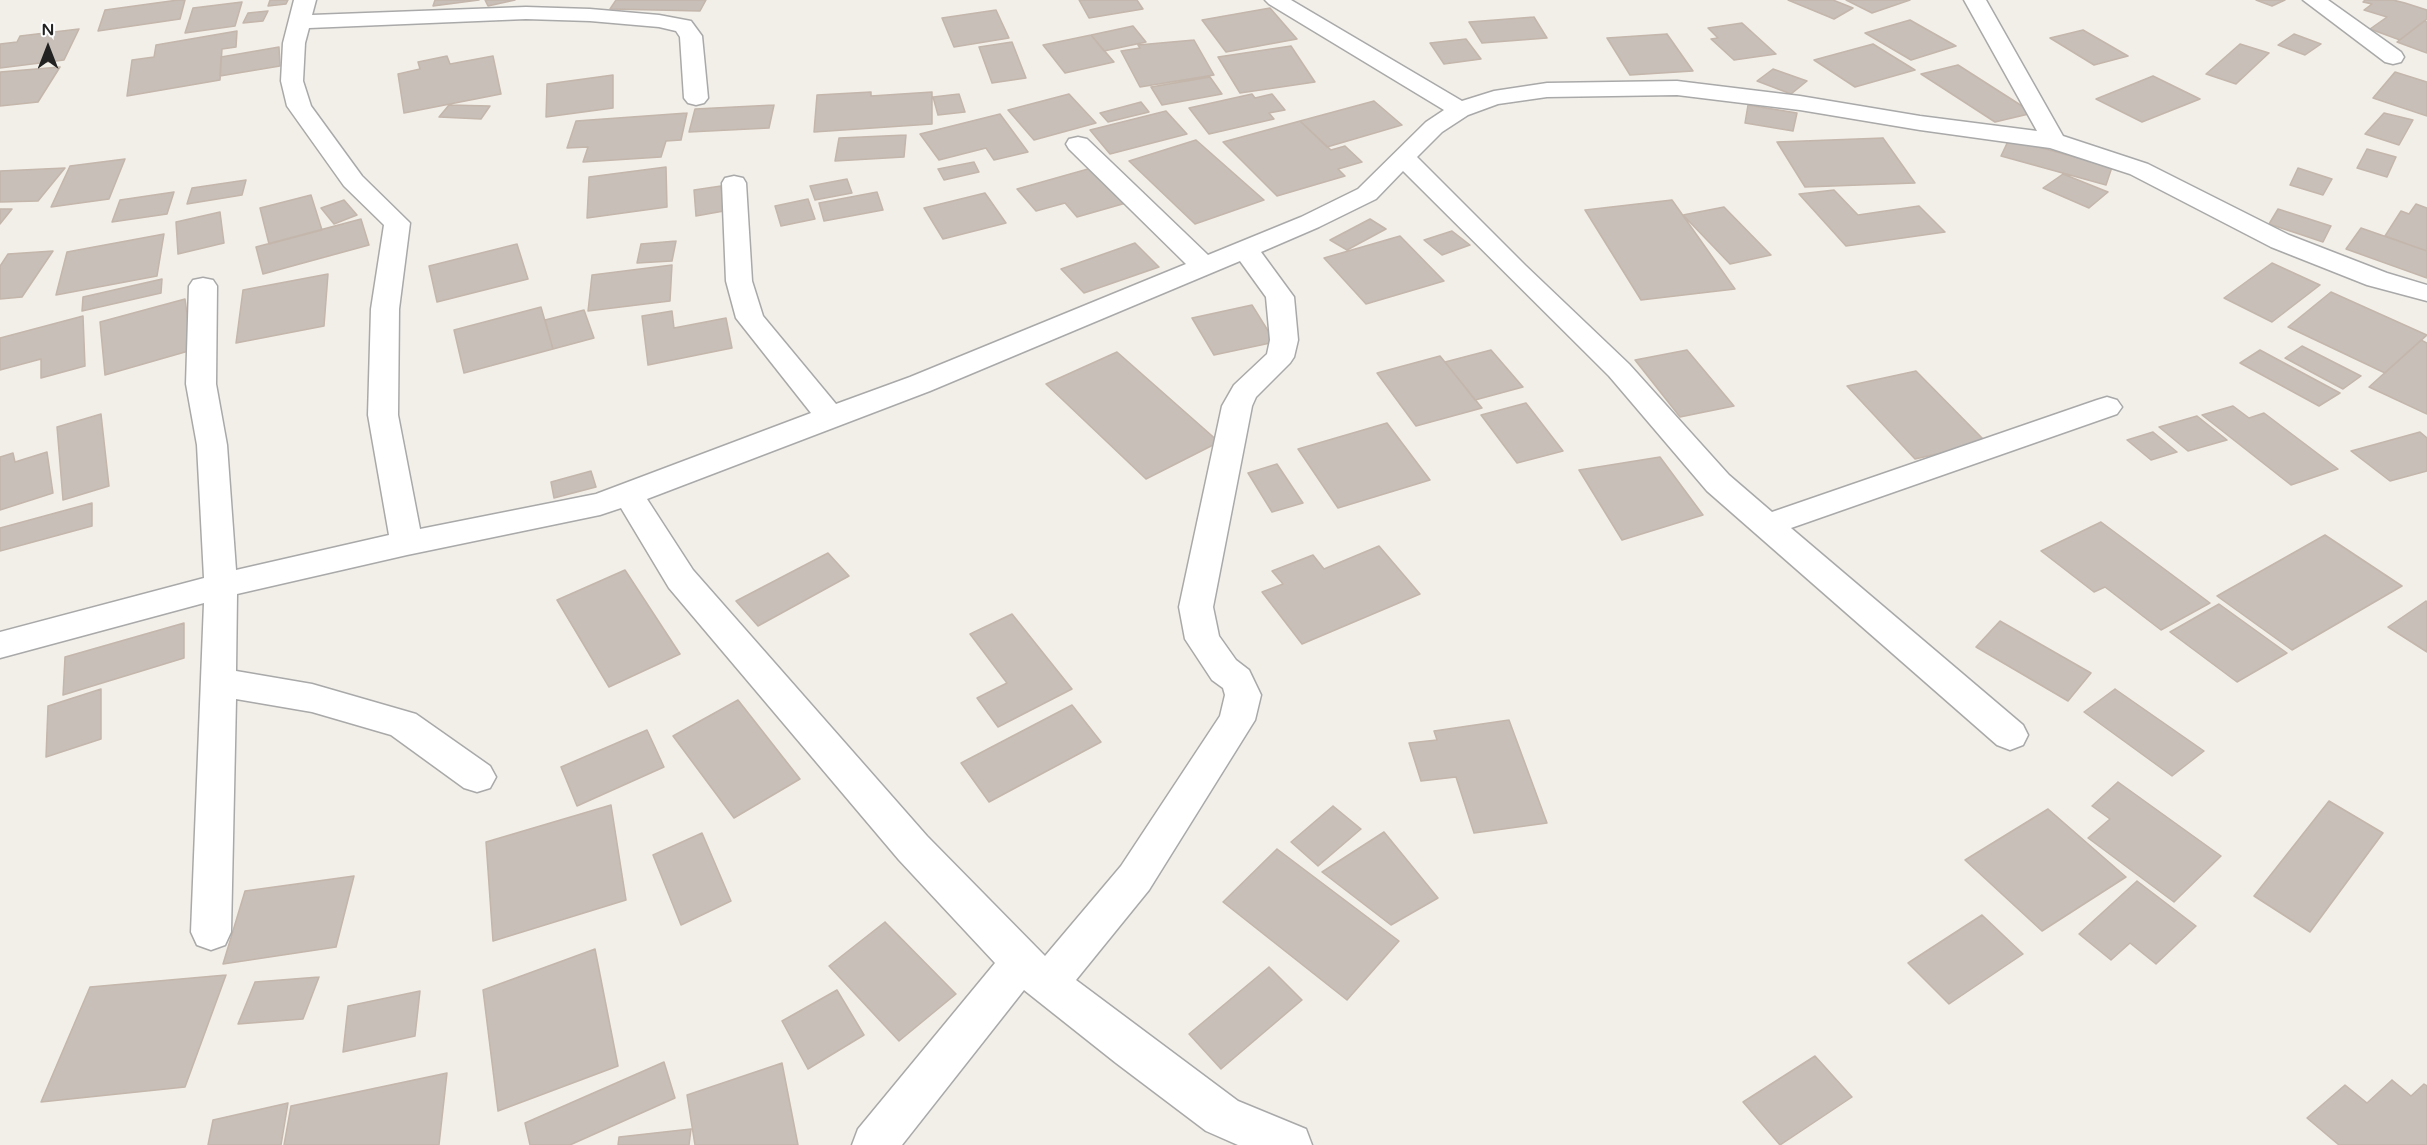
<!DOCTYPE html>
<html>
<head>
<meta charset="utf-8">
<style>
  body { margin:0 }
  #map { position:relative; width:2427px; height:1145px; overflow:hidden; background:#f2efe9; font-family:"Varela Round",sans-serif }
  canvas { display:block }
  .north { position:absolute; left:18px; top:18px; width:60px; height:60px; -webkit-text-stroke:4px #fff; paint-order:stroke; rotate:0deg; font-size:16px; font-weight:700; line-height:24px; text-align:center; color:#222 }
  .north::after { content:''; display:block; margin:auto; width:21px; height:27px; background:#222; clip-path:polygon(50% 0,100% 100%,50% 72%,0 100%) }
</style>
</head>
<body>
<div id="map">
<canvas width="2427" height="1145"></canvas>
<div class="north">N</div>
</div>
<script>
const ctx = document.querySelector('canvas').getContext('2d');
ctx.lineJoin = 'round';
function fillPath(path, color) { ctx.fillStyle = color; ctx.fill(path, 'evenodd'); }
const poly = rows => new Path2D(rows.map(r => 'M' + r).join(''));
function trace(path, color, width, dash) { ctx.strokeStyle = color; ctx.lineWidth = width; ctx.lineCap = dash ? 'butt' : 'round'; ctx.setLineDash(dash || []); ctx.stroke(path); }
const building = poly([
  [178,0,185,0,180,19,98,31,105,10,178,0],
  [270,0,288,0,286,4,268,6,270,0],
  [435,0,479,0,433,6,435,0],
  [485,0,515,0,488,6,485,0],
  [616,0,706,0,700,11,610,9,616,0],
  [1079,0,1137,0,1143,9,1089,18,1079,0],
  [1788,0,1833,0,1853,8,1834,19,1788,0],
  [1846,0,1910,0,1872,13,1846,0],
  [2256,0,2285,0,2272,6,2256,0],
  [2365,0,2393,0,2405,3,2427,10,2427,19,2400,40,2370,29,2387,17,2364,10,2372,4,2363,2,2365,0],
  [242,2,235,26,185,33,193,8,242,2],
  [1270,8,1297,39,1226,52,1202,20,1270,8],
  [996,10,1009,38,954,47,942,18,996,10],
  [268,11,263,21,243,23,248,13,268,11],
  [1534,17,1547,38,1482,43,1469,22,1534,17],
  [1910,20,1956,46,1911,60,1865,33,1910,20],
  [2424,21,2427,22,2427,53,2397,42,2424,21],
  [1742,23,1776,54,1734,60,1711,39,1718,38,1708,28,1742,23],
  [1133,26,1146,42,1104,51,1091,35,1133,26],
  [79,29,64,60,0,68,0,44,17,42,20,36,79,29],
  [2083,30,2128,56,2094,65,2050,38,2083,30],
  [237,31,236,47,222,49,220,80,127,96,132,60,154,57,156,45,237,31],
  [1667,34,1693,71,1630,75,1607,38,1667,34],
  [2294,34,2321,44,2305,55,2278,45,2294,34],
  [1091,35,1114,62,1065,73,1043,45,1091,35],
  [1466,39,1481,59,1444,64,1430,43,1466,39],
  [1194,40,1214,75,1140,87,1121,51,1140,48,1138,45,1194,40],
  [1012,42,1026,78,992,83,979,47,1012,42],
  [1873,44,1915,70,1855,87,1814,60,1873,44],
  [2240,44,2269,53,2236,84,2206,74,2240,44],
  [1291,46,1315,82,1240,93,1218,57,1291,46],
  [279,47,280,66,220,76,221,57,279,47],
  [447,56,450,64,493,56,501,94,404,113,398,74,420,69,418,62,447,56],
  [1958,65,2033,113,1995,122,1921,74,1958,65],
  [60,67,38,102,0,106,0,72,60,67],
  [1773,69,1807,81,1791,94,1757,81,1773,69],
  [2395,72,2427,82,2427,116,2373,98,2395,72],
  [613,75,613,108,546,117,547,84,613,75],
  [2153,76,2200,99,2142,122,2096,99,2153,76],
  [1210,77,1222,94,1162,105,1151,87,1210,77],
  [871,92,871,96,932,92,932,124,814,132,817,95,871,92],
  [959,94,965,112,938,115,933,97,959,94],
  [1069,94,1096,123,1034,140,1008,110,1069,94],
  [1252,94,1255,98,1272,94,1285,110,1269,113,1274,119,1209,134,1189,108,1252,94],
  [1374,101,1402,125,1327,147,1300,121,1374,101],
  [1141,102,1149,112,1108,122,1100,113,1141,102],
  [449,105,490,106,481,119,439,117,449,105],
  [774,105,769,128,689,132,695,109,774,105],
  [1748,105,1797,113,1793,131,1745,123,1748,105],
  [1166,111,1187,134,1110,154,1090,130,1166,111],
  [687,113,681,140,666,141,661,157,583,162,588,147,567,148,576,121,687,113],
  [2384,113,2413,120,2399,145,2365,134,2384,113],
  [1000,114,1028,152,994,160,986,148,939,160,920,134,1000,114],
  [1300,121,1331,150,1345,146,1362,162,1338,169,1345,176,1277,196,1223,142,1300,121],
  [906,135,904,157,835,161,839,138,906,135],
  [1883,138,1915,183,1805,187,1777,142,1883,138],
  [2009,139,2112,167,2106,185,2001,156,2009,139],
  [1196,140,1264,200,1195,224,1129,161,1196,140],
  [2367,149,2396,157,2387,177,2357,168,2367,149],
  [125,159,109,199,51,207,70,166,125,159],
  [974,162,979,172,944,180,938,169,974,162],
  [666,167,667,207,587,218,589,177,666,167],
  [1095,167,1126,203,1077,217,1065,203,1036,211,1017,189,1095,167],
  [65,168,38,201,0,202,0,171,65,168],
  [2298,168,2332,179,2323,195,2290,185,2298,168],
  [2063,174,2108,192,2089,208,2043,188,2063,174],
  [847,179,852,193,815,200,810,186,847,179],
  [246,180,242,195,187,204,192,188,246,180],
  [721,186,724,211,696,216,694,190,721,186],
  [1834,190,1858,215,1919,206,1945,232,1846,246,1799,194,1834,190],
  [174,192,167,214,112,222,120,200,174,192],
  [877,192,883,210,824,221,819,203,877,192],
  [985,193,1006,223,943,239,924,208,985,193],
  [311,195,322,230,269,244,260,208,311,195],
  [808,199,815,219,781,226,775,206,808,199],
  [344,200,357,215,334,224,321,208,344,200],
  [1672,200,1735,289,1641,300,1585,210,1672,200],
  [2416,204,2427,208,2427,251,2385,236,2401,211,2409,214,2416,204],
  [1724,207,1771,255,1730,264,1683,215,1724,207],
  [0,209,12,209,0,224,0,209],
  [2278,209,2331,226,2323,242,2269,224,2278,209],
  [220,212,224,243,178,254,176,222,220,212],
  [361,219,369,245,263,274,256,247,361,219],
  [1370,219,1386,229,1347,250,1330,240,1370,219],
  [2361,228,2427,251,2427,278,2346,249,2361,228],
  [1452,231,1470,245,1442,255,1424,240,1452,231],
  [164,234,157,276,56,295,67,252,164,234],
  [1400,236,1444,281,1366,304,1324,258,1400,236],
  [676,241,672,261,637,263,641,244,676,241],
  [1135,243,1159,267,1084,293,1061,269,1135,243],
  [517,244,528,279,437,302,429,266,517,244],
  [53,251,22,297,0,299,0,266,8,254,53,251],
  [2272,263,2320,285,2272,322,2224,298,2272,263],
  [672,265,670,301,588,311,592,275,672,265],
  [328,274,324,326,236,343,243,290,328,274],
  [162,279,161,293,82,311,83,297,162,279],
  [2331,292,2427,335,2385,373,2288,327,2331,292],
  [185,299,192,350,105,375,100,322,185,299],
  [1252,305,1275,342,1214,355,1192,318,1252,305],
  [541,307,553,349,464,373,454,330,541,307],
  [584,310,594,338,553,349,545,320,584,310],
  [672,311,674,328,726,318,732,348,648,365,642,316,672,311],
  [83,316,85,366,41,378,41,359,0,370,0,338,83,316],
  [2421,340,2427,343,2427,414,2369,387,2421,340],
  [2302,346,2361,376,2343,389,2285,358,2302,346],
  [1491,350,1523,387,1475,400,1445,362,1491,350],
  [1687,350,1734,406,1680,417,1635,360,1687,350],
  [2260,350,2340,393,2319,406,2240,363,2260,350],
  [1117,352,1219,442,1146,479,1046,384,1117,352],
  [1440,356,1482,408,1416,426,1377,373,1440,356],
  [1916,371,1987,443,1915,459,1847,386,1916,371],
  [1526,403,1563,451,1517,463,1481,415,1526,403],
  [2233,406,2249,418,2264,413,2338,469,2291,485,2202,415,2233,406],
  [101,414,109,486,63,500,57,427,101,414],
  [2197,416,2227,440,2188,451,2159,427,2197,416],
  [1387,423,1430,480,1338,508,1298,449,1387,423],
  [2153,432,2177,452,2151,460,2127,440,2153,432],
  [2420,432,2427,438,2427,471,2390,481,2351,451,2420,432],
  [47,452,53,493,0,510,0,457,13,453,15,462,47,452],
  [1660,457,1703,515,1622,540,1579,470,1660,457],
  [1277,464,1303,503,1272,512,1248,473,1277,464],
  [591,471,596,487,554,498,551,482,591,471],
  [92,503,92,526,0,551,0,528,92,503],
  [2101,522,2210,603,2161,630,2105,587,2094,592,2041,551,2101,522],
  [2325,535,2402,586,2292,650,2217,596,2325,535],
  [1379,546,1420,594,1302,644,1262,592,1283,584,1272,571,1313,555,1324,569,1379,546],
  [828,553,849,576,758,626,736,601,828,553],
  [625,570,680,654,609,687,557,600,625,570],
  [2426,601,2427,602,2427,652,2388,627,2426,601],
  [2219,604,2287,653,2237,682,2170,632,2219,604],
  [1012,614,1072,689,998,727,977,698,1007,683,970,634,1012,614],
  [2000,621,2091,673,2068,701,1976,647,2000,621],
  [184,623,184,658,63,695,65,657,184,623],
  [101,689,101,739,46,757,48,706,101,689],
  [2115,689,2204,751,2172,776,2084,712,2115,689],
  [738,700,800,779,734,818,673,736,738,700],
  [1072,705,1101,742,989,802,961,763,1072,705],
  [1509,720,1547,823,1474,833,1456,777,1421,781,1409,743,1437,740,1434,731,1509,720],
  [647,730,664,767,577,806,561,767,647,730],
  [2118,782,2221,856,2174,902,2088,838,2110,819,2092,806,2118,782],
  [2329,801,2383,833,2310,932,2254,896,2329,801],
  [611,805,626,900,493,941,486,842,611,805],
  [1333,806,1361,829,1318,866,1291,842,1333,806],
  [2048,809,2126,877,2042,931,1965,860,2048,809],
  [1384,832,1438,898,1391,925,1322,872,1384,832],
  [702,833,731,901,681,925,653,855,702,833],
  [1277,849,1399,941,1347,1000,1223,902,1277,849],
  [354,876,336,947,223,964,245,891,354,876],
  [2137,881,2196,926,2156,964,2130,943,2111,960,2079,934,2137,881],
  [1982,915,2023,954,1949,1004,1908,963,1982,915],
  [885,922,956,994,899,1041,829,966,885,922],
  [595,949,618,1066,498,1111,483,990,595,949],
  [1269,967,1302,1000,1221,1069,1189,1034,1269,967],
  [226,975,185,1087,41,1102,90,987,226,975],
  [319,977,303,1019,238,1024,255,982,319,977],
  [837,990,864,1035,808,1069,782,1021,837,990],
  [420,991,415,1036,343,1052,348,1006,420,991],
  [1815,1056,1852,1097,1780,1145,1743,1102,1815,1056],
  [664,1062,675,1098,570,1145,530,1145,525,1123,664,1062],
  [782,1063,798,1145,695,1145,687,1095,782,1063],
  [447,1073,439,1145,284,1145,291,1106,447,1073],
  [2392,1080,2411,1096,2424,1084,2427,1086,2427,1145,2339,1145,2307,1118,2345,1085,2367,1103,2392,1080],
  [288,1103,281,1145,208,1145,213,1120,288,1103],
  [691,1129,689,1145,618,1145,619,1137,691,1129]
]);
fillPath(building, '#c7bfb8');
trace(building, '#c4b6ab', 1.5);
const minor = poly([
  [294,0,316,0,312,15,526,7,590,9,659,15,691,21,702,36,708,98,704,103,696,105,688,103,684,98,680,37,676,31,659,27,590,21,526,19,309,28,305,43,303,81,311,106,362,176,410,223,399,309,398,415,420,529,596,494,811,413,736,318,726,281,722,183,725,178,734,176,743,178,746,183,752,281,763,316,836,404,910,377,1186,264,1069,149,1066,144,1069,139,1078,137,1087,139,1208,255,1301,217,1358,189,1426,122,1444,110,1269,4,1265,0,1291,0,1462,101,1494,91,1547,83,1677,81,1800,96,1920,116,2037,131,1964,0,1986,0,2063,136,2148,164,2289,235,2387,273,2427,285,2427,301,2367,285,2271,247,2130,174,2050,148,1920,130,1800,110,1677,95,1547,97,1498,104,1468,115,1442,132,1417,157,1525,265,1629,364,1729,475,1772,512,2097,400,2107,397,2117,400,2122,407,2117,414,1791,528,2023,725,2028,735,2023,745,2010,750,1997,745,1707,491,1609,376,1403,171,1376,199,1319,227,1261,252,1294,297,1298,340,1294,357,1290,363,1256,397,1252,406,1213,607,1219,636,1236,660,1249,670,1261,695,1255,720,1149,890,1076,980,1238,1101,1306,1129,1312,1145,1238,1145,1206,1131,1116,1063,1024,990,902,1145,852,1145,858,1129,995,963,899,860,669,588,621,508,600,515,407,555,237,594,236,671,312,684,416,714,490,766,496,777,490,788,477,792,464,788,391,735,312,712,236,699,231,932,225,945,211,950,197,945,191,932,204,603,0,658,0,632,204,578,197,445,186,384,189,286,193,280,203,278,213,280,217,286,216,384,227,445,236,570,389,535,368,415,371,309,384,225,344,186,287,106,281,81,283,43,294,0],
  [1240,261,1266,297,1270,340,1267,354,1234,385,1222,406,1179,607,1185,639,1212,680,1223,688,1225,695,1220,716,1121,866,1045,956,927,836,693,570,647,499,930,391,1240,261],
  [2303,0,2328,0,2401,52,2404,57,2401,62,2393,64,2385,62,2303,0]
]);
trace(minor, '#a9a9a9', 3);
fillPath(minor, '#fff');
</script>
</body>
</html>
